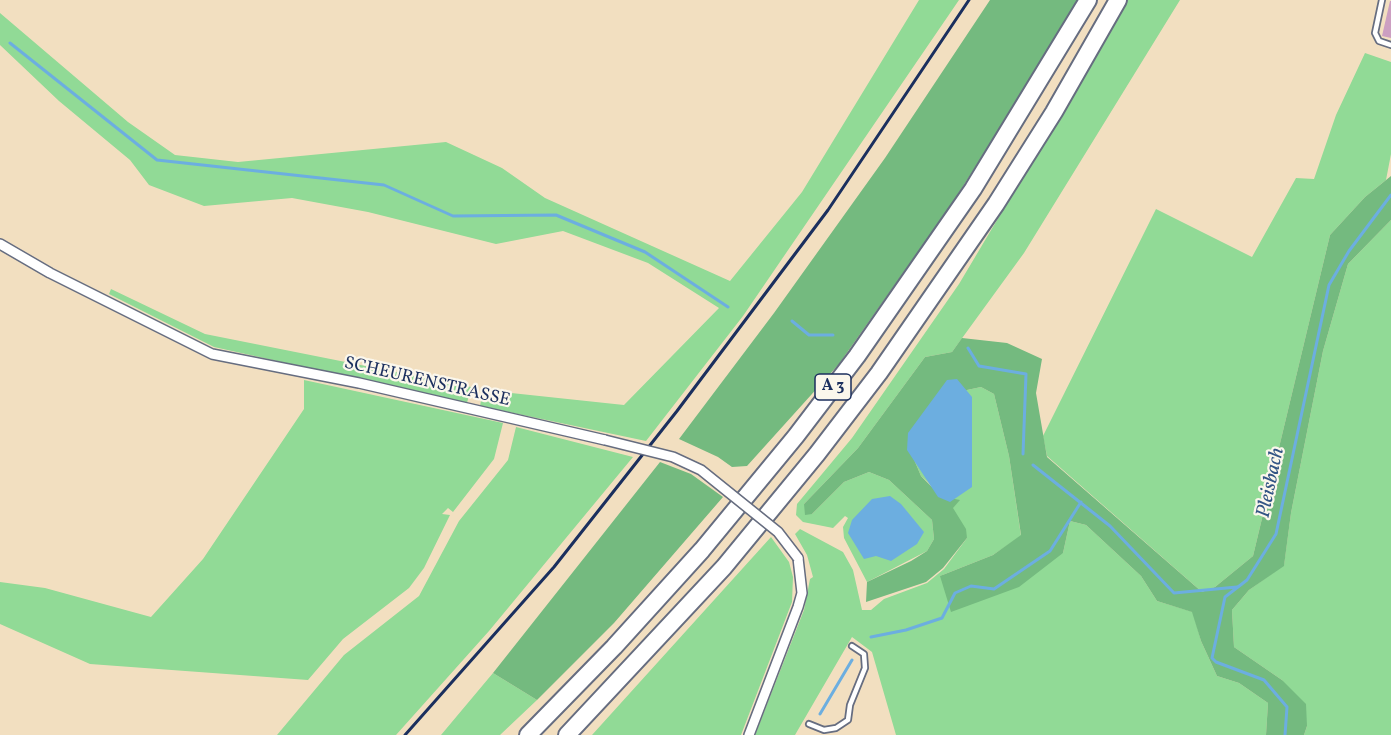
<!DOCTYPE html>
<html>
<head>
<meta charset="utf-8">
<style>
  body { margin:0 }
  canvas { display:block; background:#f2dfc0 }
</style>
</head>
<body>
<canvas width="1391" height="735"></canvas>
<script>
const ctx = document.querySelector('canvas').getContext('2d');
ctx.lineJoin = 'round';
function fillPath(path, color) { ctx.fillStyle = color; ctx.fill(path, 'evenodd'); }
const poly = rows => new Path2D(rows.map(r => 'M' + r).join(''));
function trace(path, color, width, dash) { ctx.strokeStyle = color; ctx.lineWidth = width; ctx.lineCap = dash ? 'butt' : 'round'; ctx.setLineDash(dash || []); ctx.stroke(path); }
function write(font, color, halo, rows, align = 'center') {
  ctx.font = font + ' Vollkorn,serif'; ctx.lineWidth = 4.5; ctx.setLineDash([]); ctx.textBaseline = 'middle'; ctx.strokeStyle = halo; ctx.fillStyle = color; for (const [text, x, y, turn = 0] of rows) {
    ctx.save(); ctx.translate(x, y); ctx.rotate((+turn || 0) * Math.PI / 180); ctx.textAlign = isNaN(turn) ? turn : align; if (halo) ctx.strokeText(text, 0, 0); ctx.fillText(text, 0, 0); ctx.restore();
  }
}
fillPath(poly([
  [919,0,959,0,743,316,646,441,480,406,483,390,624,405,719,308,648,263,563,231,496,244,368,212,292,198,204,206,149,185,130,160,59,101,0,45,0,13,128,122,175,155,238,162,446,142,502,168,545,198,730,281,802,192],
  [1128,0,1180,0,1024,253,952,352,925,357,858,448,804,504,812,514,844,482,869,472,889,480,932,520,934,539,927,551,867,582,844,538,843,527,848,518,845,516,833,528,803,522,796,515,797,504,852,438,959,284],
  [1365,53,1391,62,1391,154,1386,180,1365,197,1330,235,1253,556,1215,587,1202,592,1047,456,1043,436,1156,209,1252,257,1296,178,1314,179,1336,115],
  [1391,220,1391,735,1304,735,1307,726,1282,680,1234,647,1232,610,1249,590,1284,565,1291,513,1323,351,1348,264],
  [111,289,205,334,471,387,467,403,214,347,109,294],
  [304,380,503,423,494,459,453,512,448,508,442,514,450,515,424,568,409,588,343,639,308,680,90,664,0,624,0,582,45,588,151,617,203,559,304,409],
  [981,387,994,394,1009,456,1021,536,993,555,940,576,1063,553,1070,521,1086,525,1141,576,1157,601,1193,612,1201,641,1217,676,1239,683,1268,703,1266,735,896,735,872,652,852,637,795,735,755,735,804,610,810,579,813,577,807,555,795,534,800,529,843,552,853,570,862,610,871,610,884,599,927,583,944,569,967,538,945,497,921,476,913,457,967,390],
  [516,427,633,457,489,631,396,735,277,735,344,655,419,596,459,521,508,460],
  [771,537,789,562,793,577,792,602,741,735,592,735],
  [493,673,537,700,500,735,441,735]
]), '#91da96');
fillPath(poly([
  [990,0,1082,0,951,205,839,364,747,466,732,467,718,457,679,439,774,313,885,158],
  [1391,176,1391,220,1348,264,1323,351,1291,513,1284,566,1249,590,1232,610,1234,647,1282,680,1306,704,1307,726,1304,735,1266,735,1268,703,1239,683,1217,676,1201,641,1192,612,1157,601,1141,576,1086,525,1070,521,1063,553,1019,587,951,612,940,576,993,555,1021,535,1009,456,994,394,981,387,967,390,913,457,921,476,934,489,945,497,960,500,953,508,966,529,967,538,943,568,926,582,866,602,867,582,911,561,927,551,934,539,932,520,889,480,869,472,844,482,812,514,805,515,804,504,858,448,925,357,952,352,962,338,1007,343,1042,359,1036,393,1047,457,1202,592,1215,587,1253,556,1330,235,1365,197],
  [660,462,691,474,723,497,614,623,537,700,493,673]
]), '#74ba7f');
fillPath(poly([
  [957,379,972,397,972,487,950,502,938,497,907,450,908,433,947,380],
  [890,496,901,504,924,532,917,544,891,561,876,556,864,559,848,533,852,520,872,499]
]), '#6caee0');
trace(poly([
  [10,43,157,160,384,185,453,216,556,215,645,252,728,307],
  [792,321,809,335,833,335],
  [968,348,979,366,1026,374,1023,454],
  [1033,465,1110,526,1174,593,1237,587],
  [871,637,906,630,942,618,955,593,971,586,994,589,1050,551,1081,502],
  [820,714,852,660],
  [1285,735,1287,707,1264,680,1216,662,1212,658,1225,597,1247,580,1276,534,1329,285,1349,251,1391,195]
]), '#6caee0', 3);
fillPath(poly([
  [1390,1,1391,1,1391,38,1382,36]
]), '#cc9fc1');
const service = poly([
  [1382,0,1375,33,1379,41,1391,45],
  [809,724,824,730,836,728,848,720,850,705,865,668,864,654,852,646]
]);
const minor = poly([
  [0,244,50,273,212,354,359,383,605,440],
  [749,735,798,607,802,593,798,558]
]);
const motorway = poly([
  [528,735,614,647,702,550,796,436,857,356,973,189,1088,0],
  [567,735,724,567,817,454,879,373,996,204,1054,112,1118,0]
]);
trace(service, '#666d80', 8);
trace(minor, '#666d80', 12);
trace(motorway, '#666d80', 20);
trace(service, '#fff', 4.5);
trace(minor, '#fff', 9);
trace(motorway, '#fff', 16);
trace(poly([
  [405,735,554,567,677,411,828,210,969,0]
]), '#1b2f5e', 3);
const minorBridge = poly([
  [605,440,673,457,701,470,778,532,798,558]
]);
trace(minorBridge, '#666d80', 12, []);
trace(minorBridge, '#fff', 9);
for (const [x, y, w] of [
  [833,387,36]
]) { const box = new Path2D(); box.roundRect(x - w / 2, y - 13, w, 26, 4.5); ctx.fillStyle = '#fbf7ec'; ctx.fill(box); trace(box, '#1b2f5e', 1.5); }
write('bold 16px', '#1b2f5e', null, [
  ["A 3",833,387]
]);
write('18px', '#1b2f5e', '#fbf7ec', [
  ["SCHEURENSTRASSE",427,383,13]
]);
write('italic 20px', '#335585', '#fbf7ec', [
  ["Pleisbach",1272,483,-78]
]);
</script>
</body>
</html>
